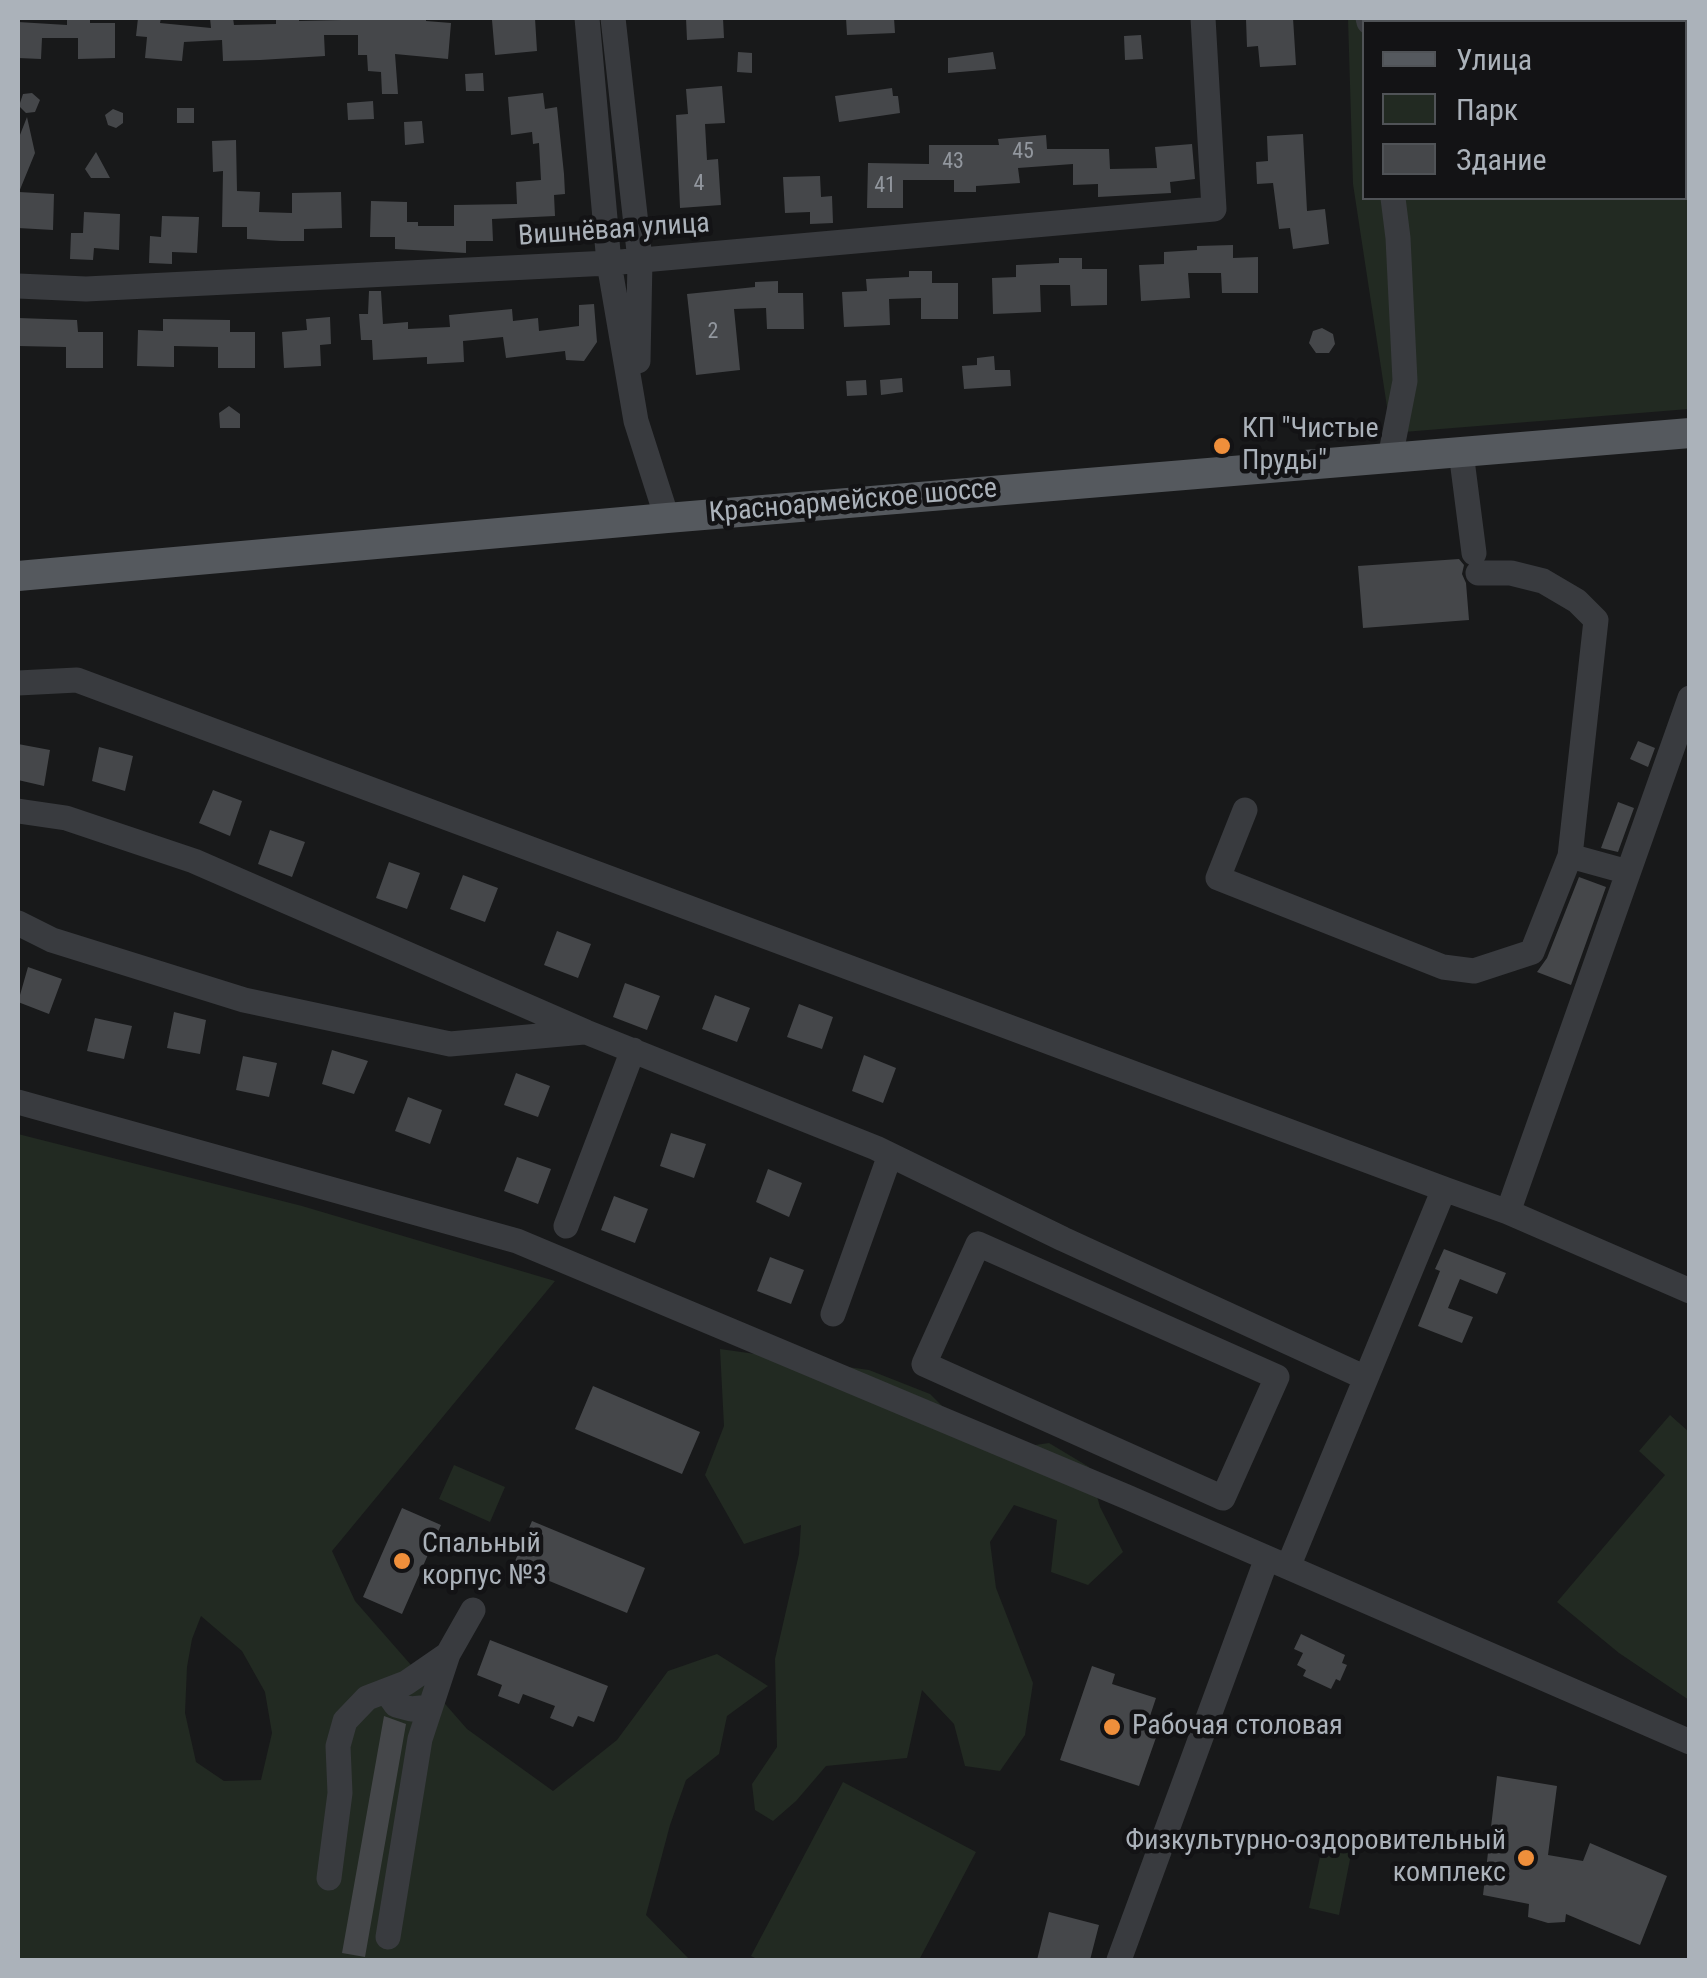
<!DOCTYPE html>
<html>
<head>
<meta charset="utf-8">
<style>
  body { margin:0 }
  #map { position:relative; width:1707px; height:1978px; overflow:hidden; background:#18191a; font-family:"Roboto Condensed",sans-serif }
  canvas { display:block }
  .frame { position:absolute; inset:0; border:20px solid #abb2ba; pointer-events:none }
  .legend { position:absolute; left:1362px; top:20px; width:325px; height:180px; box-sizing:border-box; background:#131315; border:2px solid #505357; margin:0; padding:12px 18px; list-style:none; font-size:30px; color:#abb2ba }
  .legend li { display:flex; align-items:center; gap:20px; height:50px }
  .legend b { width:50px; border:2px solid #505357 }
</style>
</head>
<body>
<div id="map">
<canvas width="1707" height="1978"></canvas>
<div class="frame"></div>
<ul class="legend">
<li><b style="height:12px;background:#55595e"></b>Улица</li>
<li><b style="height:28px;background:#222a22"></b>Парк</li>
<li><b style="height:28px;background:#45474a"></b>Здание</li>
</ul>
</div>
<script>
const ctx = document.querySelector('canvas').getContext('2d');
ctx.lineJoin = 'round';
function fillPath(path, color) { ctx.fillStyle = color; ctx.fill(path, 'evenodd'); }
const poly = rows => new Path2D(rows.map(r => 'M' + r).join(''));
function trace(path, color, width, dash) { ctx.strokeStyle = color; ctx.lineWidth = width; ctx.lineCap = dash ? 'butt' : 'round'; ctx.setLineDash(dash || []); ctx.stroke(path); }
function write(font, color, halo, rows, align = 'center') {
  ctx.font = font + ' "Roboto Condensed",sans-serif'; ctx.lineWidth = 9; ctx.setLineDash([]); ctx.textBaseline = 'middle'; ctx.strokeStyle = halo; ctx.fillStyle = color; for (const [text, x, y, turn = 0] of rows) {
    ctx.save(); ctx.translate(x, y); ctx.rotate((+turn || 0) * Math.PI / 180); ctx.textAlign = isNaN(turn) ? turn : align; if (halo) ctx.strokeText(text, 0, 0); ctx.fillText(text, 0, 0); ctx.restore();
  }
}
fillPath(poly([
  [1348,18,1689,18,1689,409,1391,433,1353,184],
  [1364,22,1684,22,1684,198,1364,198],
  [18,1134,302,1206,555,1281,332,1551,355,1601,467,1729,553,1791,617,1740,668,1671,717,1654,768,1686,727,1716,719,1754,686,1780,670,1825,646,1915,690,1960,18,1960],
  [201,1616,242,1651,265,1692,272,1733,261,1780,224,1781,196,1762,185,1713,187,1667,192,1639],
  [720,1349,869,1370,930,1394,988,1452,1049,1443,1089,1467,1100,1507,1123,1552,1088,1585,1051,1572,1057,1520,1014,1505,990,1542,996,1588,1033,1683,1025,1735,1000,1771,965,1766,954,1724,922,1690,907,1758,826,1766,796,1801,773,1821,755,1810,752,1784,777,1747,775,1659,799,1554,801,1525,744,1544,705,1475,724,1426],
  [1670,1415,1689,1432,1689,1700,1619,1653,1557,1602,1665,1475,1639,1451],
  [454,1465,505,1487,490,1522,439,1499],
  [843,1782,976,1852,919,1960,759,1960,751,1956],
  [1324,1838,1353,1844,1339,1915,1309,1908]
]), '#222a22');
fillPath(poly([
  [67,18,90,18,90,23,115,23,115,58,78,59,78,38,42,38,41,59,18,58,18,22,67,25],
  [138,18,161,18,160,23,211,28,210,18,233,18,234,25,276,24,276,18,299,18,299,21,426,18,426,21,451,23,448,59,395,54,398,94,382,94,381,72,368,71,367,55,358,55,358,35,324,35,325,56,260,60,223,61,222,40,184,42,182,61,145,58,147,37,136,36],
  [519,18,535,18,537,51,495,55,492,20],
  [686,18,723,18,724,38,687,40],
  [846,18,894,18,895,33,847,35],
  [1293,18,1296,65,1260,67,1258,46,1247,47,1246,19],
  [1141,35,1143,59,1125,60,1124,36],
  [738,52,752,53,752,73,737,72],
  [993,52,996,69,948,73,948,58],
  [483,73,484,91,466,91,465,74],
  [722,86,725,123,705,124,707,160,718,159,721,205,680,208,676,115,688,114,686,89],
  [892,88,893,96,898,96,900,113,839,122,835,96],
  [32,93,40,100,35,112,26,113,19,106,23,94],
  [543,93,545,109,557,107,564,174,565,194,554,195,555,216,492,219,493,241,466,241,466,253,395,249,395,237,370,237,371,201,407,202,407,222,418,222,418,226,454,226,454,205,517,204,516,182,541,180,539,143,533,144,532,132,511,135,508,97],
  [373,101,374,119,348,120,347,103],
  [177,108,194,108,194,123,177,123],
  [113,109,123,113,123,123,116,128,108,125,105,115],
  [27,117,35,153,19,192,54,194,53,230,18,228,18,140],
  [422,121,424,143,405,145,404,122],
  [1303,134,1307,211,1325,209,1329,244,1293,249,1290,228,1279,229,1273,183,1257,184,1256,162,1268,161,1267,136],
  [1046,135,1047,149,1109,149,1110,169,1157,168,1155,147,1192,144,1195,179,1170,182,1171,193,1098,197,1098,184,1073,185,1073,164,1018,168,1020,183,976,186,976,192,954,192,954,180,903,180,903,208,867,208,868,163,929,164,929,145,999,145,998,139],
  [236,140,237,191,260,192,259,212,292,213,292,193,341,192,342,228,304,229,304,241,281,241,247,239,247,227,222,227,223,171,213,172,212,141],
  [96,152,110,178,91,178,85,169],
  [820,176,821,197,832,196,833,223,810,224,810,212,785,213,783,177],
  [84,212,120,214,119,250,94,248,93,260,70,259,71,233,83,233],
  [162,216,199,217,197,253,172,252,172,264,149,263,150,236,161,237],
  [1233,245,1233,258,1258,257,1258,293,1222,293,1221,273,1188,273,1190,298,1141,301,1139,265,1164,264,1164,252,1197,250,1197,246],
  [1059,258,1082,258,1082,269,1107,269,1107,305,1071,306,1070,285,1040,285,1041,312,993,314,992,278,1016,277,1016,265,1059,263],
  [909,271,932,271,932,283,958,283,958,319,921,319,921,298,889,299,890,325,844,327,842,292,867,291,866,279,909,277],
  [778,281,778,293,803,293,804,329,767,329,766,308,734,309,740,370,696,375,687,294,755,287,755,282],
  [369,291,381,291,383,324,408,322,408,329,450,327,449,315,512,309,513,321,538,318,539,331,579,326,579,305,594,304,597,342,584,361,566,360,565,351,506,358,503,337,463,341,464,362,427,364,427,357,373,360,372,340,361,340,359,314,368,314],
  [330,317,331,344,320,345,321,366,284,368,282,332,307,330,306,319],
  [18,318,77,320,78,332,103,332,103,368,66,368,66,347,18,346],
  [163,319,230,320,230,332,255,332,255,368,218,368,218,347,174,346,174,367,137,366,138,330,163,331],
  [1322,328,1333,334,1335,344,1329,353,1316,353,1309,343,1313,331],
  [994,356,995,370,1010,370,1011,386,964,389,962,366,977,365,977,358],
  [902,378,903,392,881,395,880,380],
  [866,380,867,395,847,396,846,381],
  [229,406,240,414,240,428,220,428,219,413],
  [1459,559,1464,565,1462,574,1466,583,1469,620,1363,628,1358,566],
  [1638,741,1655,748,1648,767,1630,759],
  [18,744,50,750,44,786,18,780],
  [99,747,133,756,125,791,92,781],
  [213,790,242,801,230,836,199,823],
  [1618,802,1634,808,1618,852,1601,848],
  [270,830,305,842,292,877,258,864],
  [389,862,420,873,407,909,376,898],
  [463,875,498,888,485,922,450,909],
  [1579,877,1606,887,1571,985,1537,972,1547,958],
  [557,931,591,944,578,978,544,965],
  [28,967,62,979,49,1014,18,1002],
  [625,983,660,996,647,1030,613,1017],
  [715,995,750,1008,737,1042,702,1029],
  [799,1004,833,1017,822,1049,787,1037],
  [174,1012,206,1020,200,1054,167,1048],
  [95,1018,132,1026,124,1059,87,1051],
  [332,1050,368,1061,354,1094,322,1084],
  [864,1055,896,1068,883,1103,852,1091],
  [243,1056,277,1063,269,1097,236,1090],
  [516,1073,550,1086,538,1117,504,1105],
  [408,1097,442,1110,430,1144,395,1131],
  [671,1133,706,1144,694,1178,660,1166],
  [517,1157,551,1169,538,1204,504,1191],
  [768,1169,802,1183,789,1217,756,1202],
  [614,1196,648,1209,635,1243,601,1230],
  [1444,1249,1506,1273,1497,1294,1460,1279,1448,1308,1473,1317,1462,1343,1418,1326,1440,1271,1435,1269],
  [770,1257,804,1270,791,1304,757,1291],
  [593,1386,700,1432,682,1474,575,1429],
  [402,1508,441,1525,402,1614,363,1597],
  [532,1521,645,1568,627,1613,513,1566],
  [1301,1634,1345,1655,1342,1663,1347,1665,1340,1681,1336,1679,1331,1689,1303,1676,1306,1670,1297,1665,1303,1653,1294,1649],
  [490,1640,608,1686,594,1722,578,1716,573,1727,550,1718,555,1706,523,1694,519,1704,498,1696,502,1685,477,1675],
  [1092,1666,1115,1674,1112,1684,1156,1698,1147,1725,1159,1729,1139,1786,1060,1760],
  [384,1716,406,1724,365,1957,342,1953],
  [1497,1776,1557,1786,1548,1855,1583,1861,1590,1843,1667,1876,1640,1945,1566,1914,1565,1922,1548,1923,1528,1917,1529,1904,1483,1895],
  [1049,1912,1099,1925,1090,1960,1037,1960]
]), '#45474a');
trace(poly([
  [587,18,609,263,636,421,667,518],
  [613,18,640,260,638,361],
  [1368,18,1369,22],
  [18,286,86,289,609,263,1214,209,1203,18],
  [1461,452,1474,553],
  [1390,458,1405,381,1398,238,1393,198],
  [18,683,77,680,1444,1189,1288,1567],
  [1245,810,1218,878,1443,967,1474,971,1532,952,1570,856,1596,620,1577,601,1543,581,1511,573,1478,573],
  [18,811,66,818,194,861,586,1032,876,1148,1063,1239,1366,1378],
  [1570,856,1628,872],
  [18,923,52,940,244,1000,450,1044,584,1032],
  [18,1102,517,1241,1127,1497,1690,1742],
  [1444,1189,1508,1212,1690,1291],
  [1508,1212,1690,698],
  [566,1226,633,1050],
  [978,1244,1277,1377,1223,1498,924,1364,978,1244],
  [833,1314,890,1155],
  [386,1691,396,1705,411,1709,430,1707],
  [329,1878,340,1793,338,1746,345,1721,367,1698,406,1683,448,1654],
  [388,1937,420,1739,448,1654,473,1610],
  [1119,1960,1267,1558]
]), '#393b3f', 25);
trace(poly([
  [18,576,667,518,1690,433]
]), '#55595e', 30);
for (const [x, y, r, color] of [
  [1222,446,10,"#ef8f3b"],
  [402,1561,10,"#ef8f3b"],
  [1112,1727,10,"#ef8f3b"],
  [1526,1858,10,"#ef8f3b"]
]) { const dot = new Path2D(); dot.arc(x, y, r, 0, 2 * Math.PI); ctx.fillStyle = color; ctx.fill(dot); trace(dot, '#131315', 4); }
write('22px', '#92979e', null, [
  ["45",1023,152],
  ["43",953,162],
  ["4",699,184],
  ["41",885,186],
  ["2",713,332]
]);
write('28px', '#abb2ba', '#131315', [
  ["Вишнёвая улица",614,231,-4],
  ["Красноармейское шоссе",853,502,-5]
]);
write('28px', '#abb2ba', '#131315', [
  ["КП \"Чистые",1242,430],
  ["Пруды\"",1242,462],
  ["Спальный",422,1545],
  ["корпус №3",422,1577],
  ["Рабочая столовая",1132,1727],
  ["Физкультурно-оздоровительный",1506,1842,"right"],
  ["комплекс",1506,1874,"right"]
], 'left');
</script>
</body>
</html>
